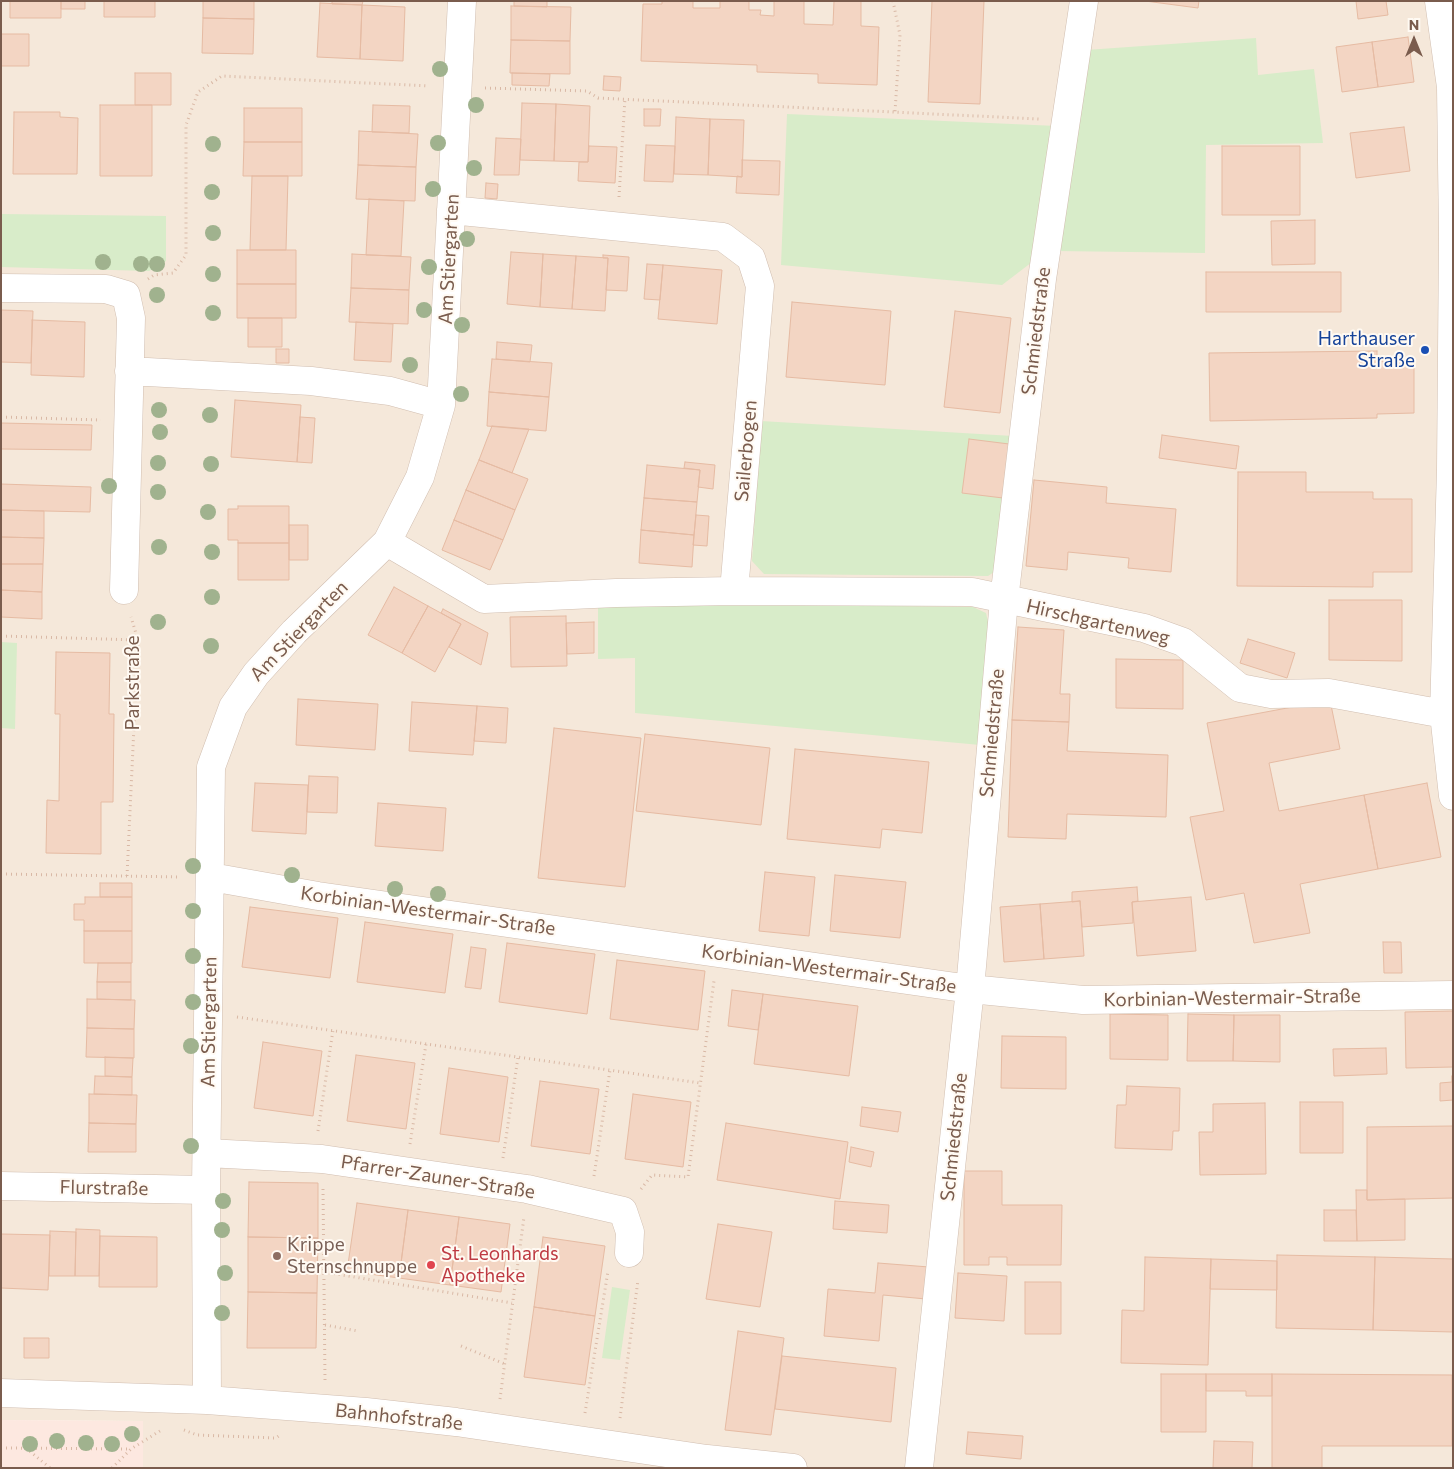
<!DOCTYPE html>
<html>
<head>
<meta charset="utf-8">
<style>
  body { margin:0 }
  #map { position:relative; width:1454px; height:1469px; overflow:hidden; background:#fdf6ec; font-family:Commissioner,sans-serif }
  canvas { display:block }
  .frame { position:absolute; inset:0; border:2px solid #7a5c4d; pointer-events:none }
  .north { position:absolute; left:1389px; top:15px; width:50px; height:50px; -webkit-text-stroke:4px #fffaf3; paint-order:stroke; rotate:0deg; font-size:14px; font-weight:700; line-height:20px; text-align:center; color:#7a5c4d }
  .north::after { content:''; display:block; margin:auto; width:18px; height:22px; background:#7a5c4d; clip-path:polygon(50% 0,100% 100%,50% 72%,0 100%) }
</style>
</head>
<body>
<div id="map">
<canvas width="1454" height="1469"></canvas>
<div class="frame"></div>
<div class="north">N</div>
</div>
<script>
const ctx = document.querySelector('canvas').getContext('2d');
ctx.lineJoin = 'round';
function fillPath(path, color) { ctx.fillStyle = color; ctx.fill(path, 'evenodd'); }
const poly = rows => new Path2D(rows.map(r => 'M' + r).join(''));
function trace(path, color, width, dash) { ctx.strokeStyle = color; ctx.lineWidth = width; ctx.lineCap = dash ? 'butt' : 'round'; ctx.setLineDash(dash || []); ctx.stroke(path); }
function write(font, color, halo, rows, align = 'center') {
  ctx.font = font + ' Commissioner,sans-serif'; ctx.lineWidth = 4; ctx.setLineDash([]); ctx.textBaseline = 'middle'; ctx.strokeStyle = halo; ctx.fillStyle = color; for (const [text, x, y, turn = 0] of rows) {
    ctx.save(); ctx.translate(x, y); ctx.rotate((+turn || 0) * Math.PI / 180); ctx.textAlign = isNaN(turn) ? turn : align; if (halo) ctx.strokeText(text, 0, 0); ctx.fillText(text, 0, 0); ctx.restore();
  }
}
fillPath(poly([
  [1,1,1453,1,1453,1468,143,1468,143,1421,1,1420]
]), '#f5e8da');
fillPath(poly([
  [1,1420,143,1421,143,1468,1,1468]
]), '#fde8e0');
fillPath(poly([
  [1256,38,1258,75,1314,69,1323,143,1206,145,1205,253,1056,251,1086,50],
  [787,114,1057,126,1036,259,1002,285,781,265],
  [1,214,166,216,166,261,149,271,1,267],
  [761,421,1013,436,1000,568,988,576,764,574,752,561],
  [731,604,973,607,986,613,990,630,980,745,635,713,635,658,598,659,598,606],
  [1,642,17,643,15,729,1,728],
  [612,1287,630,1290,620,1360,602,1358]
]), '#d8ecc9');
const building = poly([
  [10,1,61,1,61,18,10,18,10,1],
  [61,1,85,1,85,9,61,9,61,1],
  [104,1,155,1,155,17,104,17,104,1],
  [203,1,254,1,254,19,203,18,203,1],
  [332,1,363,1,362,5,332,4,332,1],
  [514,1,547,1,547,7,514,6,514,1],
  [662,1,693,1,693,8,720,8,720,1,749,1,749,10,761,10,760,15,774,16,774,1,804,1,804,24,833,25,834,1,861,1,861,26,879,27,877,85,818,83,818,74,757,72,757,65,641,61,643,4,662,4,662,1],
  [932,1,984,1,980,104,928,102,932,1],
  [1145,1,1199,1,1198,8,1145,1],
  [1356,1,1386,1,1388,15,1358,19,1356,1],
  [320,3,362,5,360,59,317,57,320,3],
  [362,5,405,7,403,61,360,59,362,5],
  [511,6,571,7,570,41,511,40,511,6],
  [203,18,254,19,253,54,202,53,203,18],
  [1,34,29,34,29,66,1,66,1,34],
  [1408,37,1414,82,1378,87,1372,42,1408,37],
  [511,40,570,41,570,74,510,73,511,40],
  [1372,42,1378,87,1342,92,1336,47,1372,42],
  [135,73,171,73,171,105,135,105,135,73],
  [512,73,550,74,549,86,512,85,512,73],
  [604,76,621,77,620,91,603,90,604,76],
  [522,103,556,104,554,161,520,160,522,103],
  [556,104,590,106,588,162,554,161,556,104],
  [100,105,152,105,152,176,100,176,100,105],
  [373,105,410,106,409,133,372,132,373,105],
  [244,108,302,108,302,142,244,142,244,108],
  [644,109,661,109,660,126,644,126,644,109],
  [14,112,60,112,60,117,78,118,77,174,13,174,14,112],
  [676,117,710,119,708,175,674,174,676,117],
  [710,119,744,120,742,177,708,175,710,119],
  [1404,127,1410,171,1356,178,1350,133,1404,127],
  [359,131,418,134,416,167,358,165,359,131],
  [496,138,521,139,519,175,494,175,496,138],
  [244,142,302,142,302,176,243,176,244,142],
  [646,145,675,146,673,182,644,181,646,145],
  [589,146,617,147,615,183,578,181,579,162,588,162,589,146],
  [1222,146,1300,146,1300,215,1222,215,1222,146],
  [742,160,780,161,779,195,736,193,737,176,742,177,742,160],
  [358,165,416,167,415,201,356,199,358,165],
  [252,176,288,176,286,250,250,250,252,176],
  [486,183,498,184,497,199,485,198,486,183],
  [369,199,404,201,401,256,366,255,369,199],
  [1315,220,1315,264,1272,265,1271,221,1315,220],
  [237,250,296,250,296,284,237,284,237,250],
  [511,252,543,254,540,307,507,304,511,252],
  [352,254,411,257,409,290,351,288,352,254],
  [543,254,576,256,572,309,540,307,543,254],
  [603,255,629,257,627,291,606,290,608,258,603,258,603,255],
  [576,256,608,258,605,311,572,309,576,256],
  [647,264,663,265,660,300,644,299,647,264],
  [663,265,722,270,717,324,658,319,663,265],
  [1206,272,1341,272,1341,312,1206,312,1206,272],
  [237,284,296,284,296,318,237,318,237,284],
  [351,288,409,290,408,324,349,322,351,288],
  [792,302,891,311,885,385,786,377,792,302],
  [1,310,33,311,31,363,1,362,1,310],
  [955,311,1011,318,1000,413,944,407,955,311],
  [248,318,282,318,282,347,248,347,248,318],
  [32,320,85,322,84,377,31,375,32,320],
  [356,322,393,324,391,362,354,360,356,322],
  [497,342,532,345,530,362,496,359,497,342],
  [276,349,289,349,289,363,276,363,276,349],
  [1377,351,1377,361,1414,361,1414,413,1377,414,1377,418,1210,421,1209,353,1377,351],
  [492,359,552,363,549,397,489,392,492,359],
  [489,392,549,397,546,431,487,426,489,392],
  [235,400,301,405,297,462,231,457,235,400],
  [300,417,315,418,312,463,297,462,300,417],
  [1,423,92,425,91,450,1,449,1,423],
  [492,426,529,429,512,473,479,460,492,426],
  [1162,435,1239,446,1236,469,1159,458,1162,435],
  [969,439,1009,444,1003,498,962,493,969,439],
  [479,460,528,479,515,510,466,490,479,460],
  [685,462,715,465,713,489,698,487,700,470,684,468,685,462],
  [647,465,700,470,697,502,644,498,647,465],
  [1238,472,1306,472,1306,492,1373,492,1373,499,1412,499,1412,572,1373,572,1373,587,1237,586,1238,472],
  [1034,480,1107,487,1106,503,1176,509,1171,572,1128,568,1129,558,1068,552,1067,570,1026,566,1034,480],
  [1,484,91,487,90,512,1,510,1,484],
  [466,490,515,510,503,540,454,520,466,490],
  [644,498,697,502,694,535,641,530,644,498],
  [238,506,289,506,289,543,238,543,238,540,228,540,228,509,238,509,238,506],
  [1,510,44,511,44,538,1,537,1,510],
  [696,515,709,516,707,546,693,545,696,515],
  [454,520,503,540,490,570,442,550,454,520],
  [289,525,308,525,308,560,289,560,289,525],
  [641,530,694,535,692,567,639,563,641,530],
  [1,537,44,538,43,564,1,564,1,537],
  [238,543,289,543,289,580,238,580,238,543],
  [1,564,43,564,42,592,1,590,1,564],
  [394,587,428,606,402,653,368,635,394,587],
  [1,590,42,592,42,619,1,617,1,590],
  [1329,600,1402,600,1402,661,1329,660,1329,600],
  [428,606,461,624,435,672,402,653,428,606],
  [443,609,488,633,481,665,449,647,461,624,441,613,443,609],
  [566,616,567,666,511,667,510,617,566,616],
  [594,622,594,653,567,654,566,623,594,622],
  [1018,627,1064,630,1060,694,1070,694,1069,722,1012,720,1018,627],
  [1248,639,1295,653,1287,678,1240,663,1248,639],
  [56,652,110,653,109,714,114,714,113,802,101,802,101,854,46,853,47,800,59,801,60,714,55,714,56,652],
  [1116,659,1183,660,1183,709,1116,708,1116,659],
  [298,699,378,704,375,750,296,745,298,699],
  [1330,700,1340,749,1269,763,1279,811,1364,795,1378,869,1300,884,1310,933,1254,943,1244,893,1206,900,1190,817,1224,811,1207,723,1330,700],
  [412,702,477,706,473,755,409,751,412,702],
  [477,706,508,708,506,743,474,741,477,706],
  [1012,720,1069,722,1067,751,1168,755,1166,817,1067,814,1066,839,1008,837,1012,720],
  [554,728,641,738,625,887,538,878,554,728],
  [645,734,770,748,761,825,636,811,645,734],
  [795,749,929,762,922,833,882,829,880,848,787,839,795,749],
  [309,776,338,777,337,813,307,812,309,776],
  [255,783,308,785,306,834,252,831,255,783],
  [1427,783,1441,857,1378,869,1364,795,1427,783],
  [378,803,446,808,443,851,375,846,378,803],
  [765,872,815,877,809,936,759,931,765,872],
  [835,875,906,882,900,938,830,931,835,875],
  [100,883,132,883,132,897,100,897,100,883],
  [1137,887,1138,901,1132,902,1133,923,1082,927,1080,901,1072,902,1072,892,1137,887],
  [85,897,132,897,132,931,84,931,84,920,74,920,74,904,85,904,85,897],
  [1191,897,1196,951,1137,956,1132,902,1191,897],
  [1080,901,1084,956,1044,959,1040,904,1080,901],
  [1040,904,1044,959,1004,962,1000,907,1040,904],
  [250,907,338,918,330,978,242,967,250,907],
  [365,922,453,934,445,993,357,982,365,922],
  [84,931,132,931,132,963,84,963,84,931],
  [1383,942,1401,942,1402,973,1384,973,1383,942],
  [507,943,595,954,587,1014,499,1002,507,943],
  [471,947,486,949,481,989,465,987,471,947],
  [617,960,705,971,698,1030,610,1019,617,960],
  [98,963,131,963,131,982,97,982,98,963],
  [97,982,131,982,131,1000,97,999,97,982],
  [732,990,763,994,758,1030,728,1026,732,990],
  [763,994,858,1006,849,1076,754,1064,763,994],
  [87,999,135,1000,134,1029,87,1028,87,999],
  [1453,1011,1453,1067,1406,1068,1405,1012,1453,1011],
  [1110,1014,1168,1015,1168,1060,1110,1059,1110,1014],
  [1188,1014,1234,1015,1233,1061,1187,1061,1188,1014],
  [1234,1015,1280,1015,1280,1062,1233,1061,1234,1015],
  [87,1028,134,1029,134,1058,86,1057,87,1028],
  [1002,1036,1066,1037,1066,1089,1001,1088,1002,1036],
  [263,1042,322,1051,313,1116,254,1108,263,1042],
  [1386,1048,1387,1074,1334,1076,1333,1049,1386,1048],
  [356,1055,415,1063,406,1129,347,1121,356,1055],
  [105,1057,133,1058,132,1077,105,1076,105,1057],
  [449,1068,508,1077,499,1142,440,1134,449,1068],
  [95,1076,132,1077,132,1095,94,1094,95,1076],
  [1452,1076,1453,1100,1440,1101,1440,1083,1452,1082,1452,1076],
  [540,1081,599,1089,590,1154,531,1146,540,1081],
  [1127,1086,1180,1088,1179,1131,1173,1131,1172,1150,1115,1148,1117,1105,1126,1105,1127,1086],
  [89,1094,137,1095,136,1124,89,1123,89,1094],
  [633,1094,691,1102,683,1167,625,1159,633,1094],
  [1300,1102,1343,1102,1343,1153,1300,1153,1300,1102],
  [1265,1103,1266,1174,1200,1175,1199,1132,1213,1132,1213,1104,1265,1103],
  [862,1107,901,1112,898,1132,860,1126,862,1107],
  [89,1123,136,1124,136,1152,88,1152,89,1123],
  [726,1123,848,1142,840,1199,717,1180,726,1123],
  [1453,1126,1453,1198,1367,1200,1367,1127,1453,1126],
  [851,1147,874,1152,871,1167,849,1162,851,1147],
  [964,1171,1002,1171,1002,1205,1062,1205,1061,1265,1007,1265,1007,1257,989,1257,989,1265,964,1265,964,1171],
  [249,1182,318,1183,318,1238,248,1237,249,1182],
  [1356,1190,1367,1190,1367,1200,1405,1199,1405,1240,1357,1241,1356,1190],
  [835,1201,889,1205,887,1233,833,1229,835,1201],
  [357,1203,408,1210,399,1278,347,1271,357,1203],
  [408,1210,459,1217,450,1285,399,1278,408,1210],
  [1324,1210,1356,1210,1357,1241,1324,1241,1324,1210],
  [459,1217,510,1224,501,1292,450,1285,459,1217],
  [718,1224,772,1232,760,1307,706,1299,718,1224],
  [76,1229,100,1230,99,1276,75,1276,76,1229],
  [50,1231,76,1232,75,1276,49,1276,50,1231],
  [1,1234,50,1235,48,1290,1,1288,1,1234],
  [100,1236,157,1237,157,1287,99,1287,100,1236],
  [248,1237,318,1238,317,1293,248,1292,248,1237],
  [543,1237,605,1246,595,1316,534,1307,543,1237],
  [1277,1255,1375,1257,1373,1330,1276,1328,1277,1255],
  [1145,1257,1211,1259,1208,1365,1121,1363,1122,1310,1144,1311,1145,1257],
  [1375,1257,1453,1259,1453,1332,1373,1330,1375,1257],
  [1211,1259,1277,1261,1277,1290,1210,1289,1211,1259],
  [878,1263,929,1267,926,1299,883,1295,879,1341,824,1336,828,1289,875,1293,878,1263],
  [958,1273,1007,1276,1004,1321,955,1318,958,1273],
  [1025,1282,1061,1282,1061,1334,1025,1334,1025,1282],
  [248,1292,317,1293,316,1348,247,1348,248,1292],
  [534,1307,595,1316,585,1385,524,1377,534,1307],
  [738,1331,784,1338,771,1435,725,1430,738,1331],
  [24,1338,49,1338,49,1358,24,1358,24,1338],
  [782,1356,896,1368,891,1422,775,1409,782,1356],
  [1161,1374,1206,1374,1206,1432,1161,1432,1161,1374],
  [1206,1374,1272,1374,1272,1396,1246,1396,1246,1391,1206,1391,1206,1374],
  [1272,1374,1452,1375,1452,1446,1322,1446,1322,1468,1272,1468,1272,1374],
  [968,1432,1023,1436,1021,1459,966,1454,968,1432],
  [1214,1441,1253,1442,1252,1468,1213,1468,1214,1441]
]);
fillPath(building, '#f3d5c3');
trace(building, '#e6bba3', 1);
const minor = poly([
  [1439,1,1451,87,1453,236,1451,469,1444,714,1453,796],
  [1,288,106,289,126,295,131,318,124,590],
  [129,371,311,381,390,391,441,405],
  [387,542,484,599,616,593,734,591,760,286,751,258,723,237,451,210],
  [734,591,972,592,1144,628,1183,642,1240,688,1271,694,1329,693,1444,714],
  [211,877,318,896,970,989,1083,1000,1453,995],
  [207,1153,322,1159,527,1189,623,1211,630,1232,629,1253],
  [1,1186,206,1190],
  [1,1393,207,1400,366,1412,456,1422,707,1459,793,1468],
  [207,1400,206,1190,211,767,233,707,256,674,294,632,387,542,420,477,441,405,462,1],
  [919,1468,970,989,1004,600,1042,279,1084,1]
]);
trace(minor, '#d1beb0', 29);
trace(poly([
  [893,1,900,35,895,112],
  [485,88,587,91,598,98,1039,119],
  [619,197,625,98],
  [148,279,154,275,173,273,186,255,186,125,198,92,222,76,429,86],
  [1,417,101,420],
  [1,636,138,640],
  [1,874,181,877],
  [127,876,138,640,131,617],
  [237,1017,700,1083],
  [318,1131,333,1030],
  [410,1144,426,1044],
  [503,1158,518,1057],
  [594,1176,610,1070],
  [323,1189,325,1380],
  [641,1189,652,1175,688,1177,714,981],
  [324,1272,512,1303],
  [325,1325,358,1331],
  [461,1346,505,1364],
  [500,1399,524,1217],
  [585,1413,608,1271],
  [620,1418,638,1280],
  [184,1430,197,1435,276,1438,280,1435],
  [1,1448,131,1449],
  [26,1448,50,1468],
  [112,1468,131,1449,163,1429]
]), '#d9b8a5', 3, [1, 4]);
trace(minor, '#fff', 28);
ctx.fillStyle = '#a0b28e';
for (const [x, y] of [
  [440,69],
  [476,105],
  [438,143],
  [213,144],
  [474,168],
  [433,189],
  [212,192],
  [213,233],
  [467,239],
  [103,262],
  [141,264],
  [157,264],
  [429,267],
  [213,274],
  [157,295],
  [424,310],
  [213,313],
  [462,325],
  [410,365],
  [461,394],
  [159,410],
  [210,415],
  [160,432],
  [158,463],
  [211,464],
  [109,486],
  [158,492],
  [208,512],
  [159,547],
  [212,552],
  [212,597],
  [158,622],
  [211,646],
  [193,866],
  [292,875],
  [395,889],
  [438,894],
  [193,911],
  [193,956],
  [193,1002],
  [191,1046],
  [191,1146],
  [223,1201],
  [222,1230],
  [225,1273],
  [222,1313],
  [132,1434],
  [57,1441],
  [86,1443],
  [30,1444],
  [112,1444]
]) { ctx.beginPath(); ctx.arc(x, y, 8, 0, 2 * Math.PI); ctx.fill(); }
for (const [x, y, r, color] of [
  [1425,350,5,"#1a4fb4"],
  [277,1256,5,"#8d6e63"],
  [431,1265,5,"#e0444e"]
]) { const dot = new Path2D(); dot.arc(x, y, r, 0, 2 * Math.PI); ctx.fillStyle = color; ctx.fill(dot); trace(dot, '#fffaf3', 2); }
write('19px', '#7a5c4d', '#fffaf3', [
  ["Am Stiergarten",449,259,-87],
  ["Schmiedstraße",1036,331,-83],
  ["Sailerbogen",746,451,-85],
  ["Hirschgartenweg",1098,622,13],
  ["Am Stiergarten",299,631,-46],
  ["Parkstraße",133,683,-90],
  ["Schmiedstraße",992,733,-85],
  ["Korbinian-Westermair-Straße",428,911,8],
  ["Korbinian-Westermair-Straße",829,969,8],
  ["Korbinian-Westermair-Straße",1232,998,-1],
  ["Am Stiergarten",209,1022,-89],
  ["Schmiedstraße",954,1137,-84],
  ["Pfarrer-Zauner-Straße",438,1177,9],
  ["Flurstraße",104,1188,1],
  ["Bahnhofstraße",399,1417,6]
]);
write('19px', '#164399', '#fffaf3', [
  ["Harthauser",1415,339],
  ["Straße",1415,361]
], 'right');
write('19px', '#785e54', '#fffaf3', [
  ["Krippe",287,1245],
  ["Sternschnuppe",287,1267]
], 'left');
write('19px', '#be3a42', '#fffaf3', [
  ["St. Leonhards",441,1254],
  ["Apotheke",441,1276]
], 'left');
</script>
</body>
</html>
